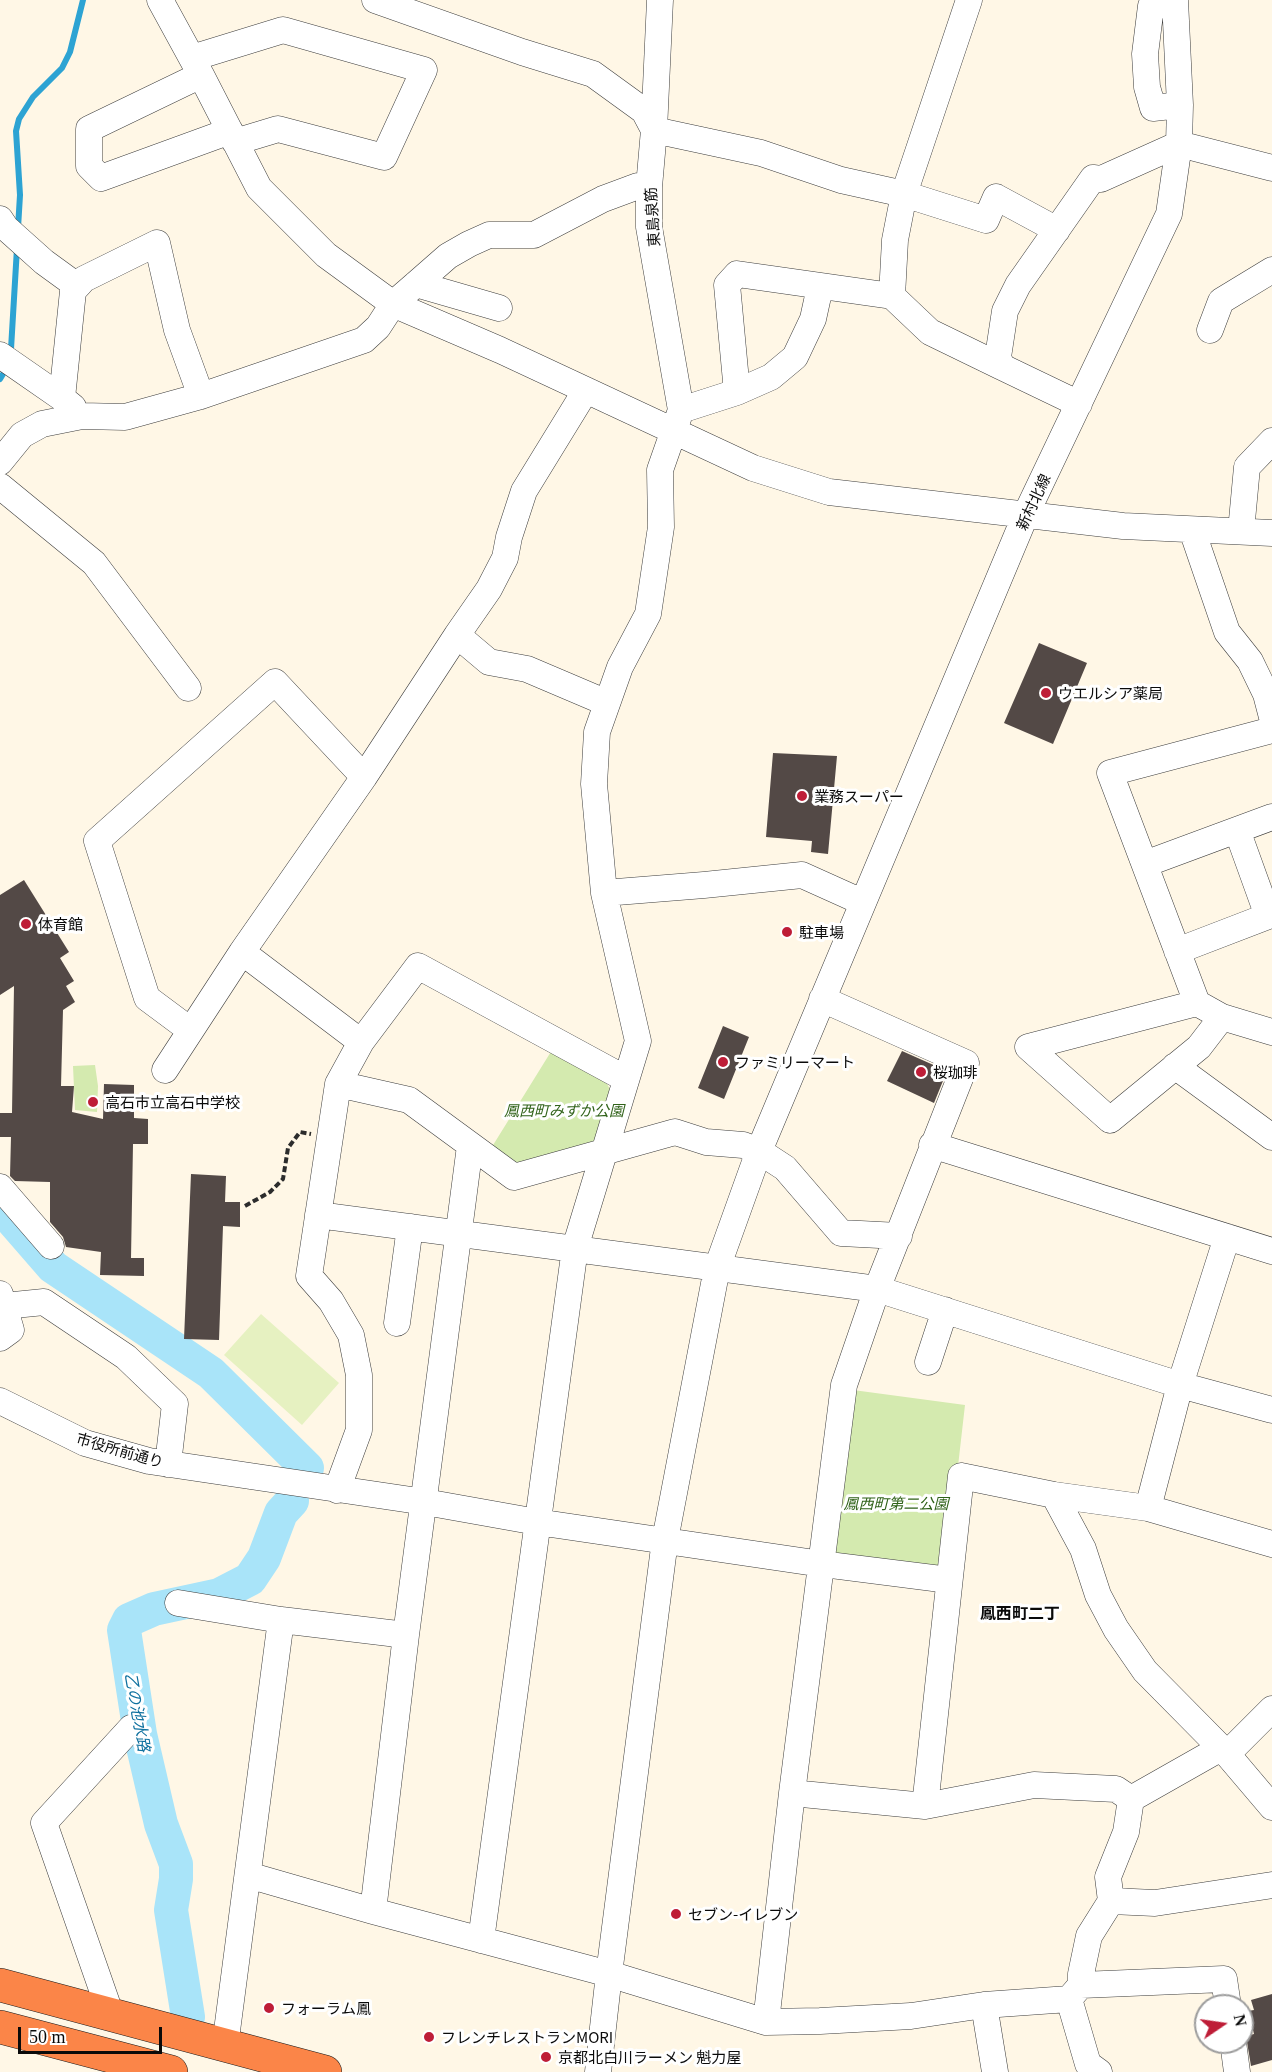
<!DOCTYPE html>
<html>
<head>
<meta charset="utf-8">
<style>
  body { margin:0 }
  #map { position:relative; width:1272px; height:2072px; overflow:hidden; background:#fff7e6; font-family:Georgia,serif }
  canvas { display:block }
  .north { position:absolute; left:1194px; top:1994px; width:60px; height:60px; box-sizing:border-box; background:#fff; border:2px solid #9d9d9d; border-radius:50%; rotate:77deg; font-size:16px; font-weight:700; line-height:24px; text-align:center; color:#0a0a0a }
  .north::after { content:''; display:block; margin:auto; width:21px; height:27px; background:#be1d37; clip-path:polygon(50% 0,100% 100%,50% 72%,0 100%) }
  .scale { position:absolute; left:18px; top:2027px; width:144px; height:27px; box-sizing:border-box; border:3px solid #0a0a0a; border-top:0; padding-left:8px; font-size:18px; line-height:21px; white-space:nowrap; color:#0a0a0a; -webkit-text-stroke:4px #fff; paint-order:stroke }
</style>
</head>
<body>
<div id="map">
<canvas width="1272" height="2072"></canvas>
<div class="north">N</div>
<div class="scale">50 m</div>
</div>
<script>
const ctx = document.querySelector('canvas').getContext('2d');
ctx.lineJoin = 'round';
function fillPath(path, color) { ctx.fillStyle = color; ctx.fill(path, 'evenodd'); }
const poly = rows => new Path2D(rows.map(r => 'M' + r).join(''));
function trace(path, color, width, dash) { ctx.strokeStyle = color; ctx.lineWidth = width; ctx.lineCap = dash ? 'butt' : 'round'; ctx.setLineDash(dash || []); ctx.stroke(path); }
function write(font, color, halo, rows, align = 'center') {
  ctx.font = font + ' Georgia,"Noto Sans JP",serif'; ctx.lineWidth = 6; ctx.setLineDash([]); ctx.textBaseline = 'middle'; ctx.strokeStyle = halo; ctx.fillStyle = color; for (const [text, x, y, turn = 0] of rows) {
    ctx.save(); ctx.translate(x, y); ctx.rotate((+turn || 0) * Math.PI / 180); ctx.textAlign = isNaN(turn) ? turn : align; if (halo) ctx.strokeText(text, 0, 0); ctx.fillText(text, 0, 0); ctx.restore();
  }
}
fillPath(poly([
  [552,1050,606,1082,612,1093,595,1145,524,1165,508,1161,490,1150],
  [95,1065,98,1086,97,1112,75,1110,73,1066],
  [853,1390,965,1405,946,1571,831,1553]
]), '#d4eaaf');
fillPath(poly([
  [261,1314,339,1383,302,1425,224,1355]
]), '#e6f1c1');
trace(poly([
  [18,228,20,195,16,131,19,119,33,97,62,68,70,52,83,0],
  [11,349,17,248],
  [0,379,6,369]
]), '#2da3d3', 6);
trace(poly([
  [12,1220,53,1267,211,1373,307,1468],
  [188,2017,171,1910,176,1879,176,1864,161,1824,140,1734,124,1630,129,1620,154,1609,219,1595,250,1579,264,1558,281,1513,292,1501]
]), '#a9e4f9', 34);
fillPath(poly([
  [1039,643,1087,663,1053,744,1004,723],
  [773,753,837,756,828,854,811,852,812,841,766,837],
  [24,880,69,952,60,958,74,981,66,986,75,1002,63,1010,61,1086,74,1086,72,1112,103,1119,104,1084,134,1085,134,1118,148,1119,148,1144,133,1144,131,1258,144,1258,144,1276,100,1275,101,1252,66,1247,63,1237,50,1222,50,1182,15,1181,10,1176,11,1137,0,1137,0,1113,12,1113,14,986,0,995,0,895],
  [723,1026,749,1037,724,1099,698,1088],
  [902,1051,947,1071,934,1103,887,1081],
  [191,1174,226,1176,225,1202,240,1202,240,1227,223,1226,219,1340,184,1339],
  [1272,1994,1272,2060,1251,2066,1246,2036,1254,2034,1248,2011,1254,2010,1251,2000]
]), '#534946');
const minor = poly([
  [160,0,201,75,259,188,326,255,393,304,500,350,753,468,829,492,1123,526,1272,533],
  [375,0,522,52,593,74,644,111,654,130,761,153,841,180,904,194,986,220,996,197,1057,230],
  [1175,4,1151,6,1145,54,1147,87,1153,108,1180,105],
  [192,58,283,30,424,70,384,157,278,129,235,142],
  [201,75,89,129,89,166,101,178,230,131],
  [0,219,6,228,44,262,77,286],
  [416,284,499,308],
  [892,296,895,240,904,194,969,0],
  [1210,330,1221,301,1272,270],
  [0,355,62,398,73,407],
  [737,392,727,285,737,274,892,296,930,332,1002,367],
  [62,398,73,291,84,279,157,243,177,330,201,396],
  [1079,404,1002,367,998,357,1005,311,1018,285,1093,178,1101,179,1179,144,1272,168],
  [681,410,737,392,771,377,795,357,813,319,820,287],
  [0,462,22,435,42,424,82,416,125,417,201,396,364,340,378,327,393,304,416,284,448,256,469,244,489,235,534,235,603,199,638,186,649,187],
  [0,486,94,563,188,688],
  [1192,530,1227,632,1250,661,1266,694,1272,717],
  [1241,531,1247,467,1272,441],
  [457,635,489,662,527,669,607,703],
  [1272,730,1110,773,1197,1003,1222,1017,1272,1032],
  [1145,864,1272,817],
  [604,893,704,885,802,875,862,902],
  [1177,951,1268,916,1237,830],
  [242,952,361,1042],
  [1197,1003,1028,1047,1110,1120,1199,1047,1222,1017],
  [190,1030,147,998,97,841,275,682,364,777],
  [1175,1066,1272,1137],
  [165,1070,242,952,364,777,457,635,489,589,505,558,509,537,524,491,586,390],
  [338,1084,409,1100,514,1177,675,1132,706,1142,743,1145,759,1151,785,1168,841,1233,899,1236],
  [932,1145,1272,1251],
  [0,1187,51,1246],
  [318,1215,877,1289,1180,1385,1272,1410],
  [0,1294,4,1306,44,1302,126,1357,175,1404,168,1464],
  [397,1323,410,1227],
  [0,1338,11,1330,4,1306],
  [928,1362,945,1310],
  [0,1401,85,1443,149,1461,425,1502,537,1522,822,1564,949,1580],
  [337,1490,359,1430,359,1375,351,1335,331,1301,309,1276,338,1084,361,1042,418,966,626,1079],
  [1054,1495,1083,1549,1098,1595,1116,1629,1145,1671,1227,1754,1272,1807],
  [1148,1508,1180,1385,1227,1237],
  [178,1603,281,1620,406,1635],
  [1227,1754,1272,1709],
  [792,1793,925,1806,1034,1785,1116,1789,1131,1799,1221,1748],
  [925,1806,961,1476,1054,1495,1148,1508,1272,1544],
  [248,1875,373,1911,609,1974,766,2022,820,2021,911,2016,984,2005],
  [1111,1901,1108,1877,1126,1832,1131,1799],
  [373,1911,406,1635,470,1146],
  [481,1940,575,1248,638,1041,604,893,594,784,597,732,620,667,648,614,661,527,660,470,681,410,649,227,649,187,654,130,660,0],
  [1081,1985,1081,1974,1089,1936,1111,1901,1155,1903,1272,1885],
  [1069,1999,1088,2064,1099,2072],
  [111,2015,44,1823,131,1728],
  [766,2022,792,1793,844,1385,877,1289,966,1063,822,999],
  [1233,2042,1237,2072],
  [225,2046,281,1620],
  [598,2072,609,1974,665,1540,717,1268,759,1151,1026,514,1169,214,1179,144,1180,105,1175,0],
  [995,2072,984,2005,1069,1999,1081,1985,1224,1979,1228,2006]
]);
const highway = poly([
  [0,1985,325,2072],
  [0,2027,171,2072]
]);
trace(minor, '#3d3d3d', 27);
trace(highway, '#1b1b1b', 34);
trace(poly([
  [245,1206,270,1192,283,1179,288,1148,300,1132,311,1134]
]), '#2c2c2c', 4, [6, 3]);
trace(minor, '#fff', 26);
trace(highway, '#fb8548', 33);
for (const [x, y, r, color] of [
  [1046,693,6,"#be1d37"],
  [802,796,6,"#be1d37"],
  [26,924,6,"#be1d37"],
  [787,932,6,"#be1d37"],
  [723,1062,6,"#be1d37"],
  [921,1072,6,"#be1d37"],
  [93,1102,6,"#be1d37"],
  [676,1914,6,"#be1d37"],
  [269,2008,6,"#be1d37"],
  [429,2037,6,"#be1d37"],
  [546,2057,6,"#be1d37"]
]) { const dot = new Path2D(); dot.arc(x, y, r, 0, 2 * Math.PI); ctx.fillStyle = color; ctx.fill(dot); trace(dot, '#fff', 2); }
write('15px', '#0a0a0a', '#fff', [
  ["東島泉筋",652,217,-94],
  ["新村北線",1033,502,-65],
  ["市役所前通り",120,1450,16]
]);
write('15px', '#0a0a0a', '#fff', [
  ["ウエルシア薬局",1058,693],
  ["業務スーパー",814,796],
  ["体育館",38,924],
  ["駐車場",799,932],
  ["ファミリーマート",735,1062],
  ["桜珈琲",933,1072],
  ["高石市立高石中学校",105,1102],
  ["セブン-イレブン",688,1914],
  ["フォーラム鳳",281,2008],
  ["フレンチレストランMORI",441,2037],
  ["京都北白川ラーメン 魁力屋",558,2057]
], 'left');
write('italic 15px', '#306219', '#fff', [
  ["鳳西町みずか公園",564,1110],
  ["鳳西町第二公園",896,1503]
]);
write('bold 16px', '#0a0a0a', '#fff', [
  ["鳳西町二丁",1020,1613]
]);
write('italic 16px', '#0f719f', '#fff', [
  ["乙の池水路",138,1712,80]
]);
</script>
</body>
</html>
